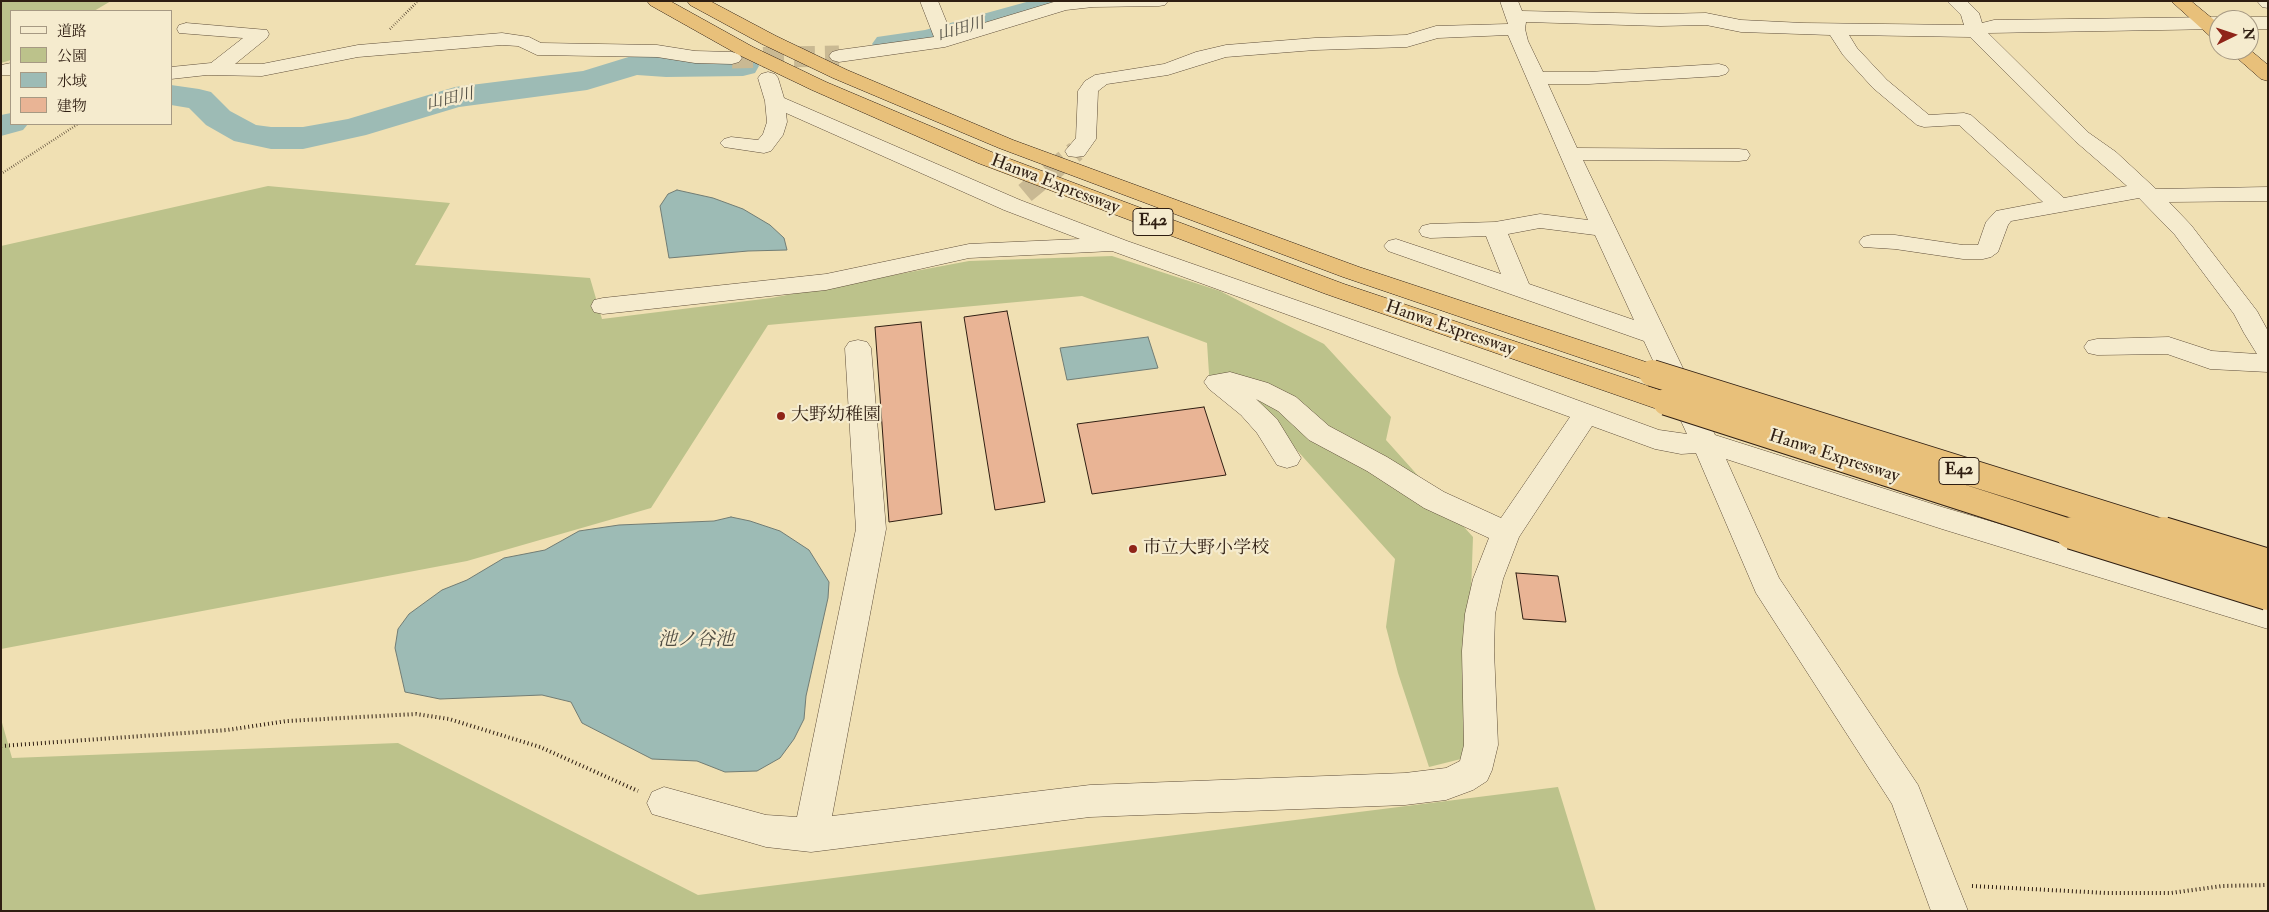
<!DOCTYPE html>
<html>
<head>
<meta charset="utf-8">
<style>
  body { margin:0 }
  #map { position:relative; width:2269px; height:912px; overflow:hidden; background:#f0e0b3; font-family:"IM FELL Double Pica","Noto Serif JP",serif }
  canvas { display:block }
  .frame { position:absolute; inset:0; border:2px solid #2f1e12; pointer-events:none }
  .legend { position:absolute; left:10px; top:10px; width:162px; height:115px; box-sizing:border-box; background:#f5ebce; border:1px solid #a69983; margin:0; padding:6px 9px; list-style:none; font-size:15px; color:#2f1e12 }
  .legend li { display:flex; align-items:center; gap:10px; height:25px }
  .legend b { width:25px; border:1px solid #a69983 }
  .north { position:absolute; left:2209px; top:10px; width:50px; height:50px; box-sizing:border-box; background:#f5ebce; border:1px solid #a69983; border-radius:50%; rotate:86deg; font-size:14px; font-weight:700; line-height:20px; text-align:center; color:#2f1e12 }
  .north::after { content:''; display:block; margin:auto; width:18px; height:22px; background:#8f2418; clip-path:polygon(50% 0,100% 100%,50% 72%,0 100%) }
</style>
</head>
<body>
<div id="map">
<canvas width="2269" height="912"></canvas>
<div class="frame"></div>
<ul class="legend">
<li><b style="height:6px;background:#f5ebce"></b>道路</li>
<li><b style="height:14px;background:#bcc28b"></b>公園</li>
<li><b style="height:14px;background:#9dbbb5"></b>水域</li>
<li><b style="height:14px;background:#e9b495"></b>建物</li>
</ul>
<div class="north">N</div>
</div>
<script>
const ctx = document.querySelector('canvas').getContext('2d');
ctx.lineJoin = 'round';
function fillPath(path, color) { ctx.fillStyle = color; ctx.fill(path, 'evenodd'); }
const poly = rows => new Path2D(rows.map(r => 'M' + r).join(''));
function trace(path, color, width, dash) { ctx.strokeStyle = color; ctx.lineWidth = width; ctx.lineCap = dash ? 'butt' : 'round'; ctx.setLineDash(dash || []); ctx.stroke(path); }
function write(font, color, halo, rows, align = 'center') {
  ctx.font = font + ' "IM FELL Double Pica","Noto Serif JP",serif'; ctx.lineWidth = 4.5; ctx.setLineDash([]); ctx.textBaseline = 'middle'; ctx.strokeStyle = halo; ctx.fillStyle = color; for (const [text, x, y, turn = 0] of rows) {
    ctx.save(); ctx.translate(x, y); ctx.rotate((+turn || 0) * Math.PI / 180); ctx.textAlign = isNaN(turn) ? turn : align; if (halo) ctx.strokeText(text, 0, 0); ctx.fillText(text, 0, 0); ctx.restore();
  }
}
fillPath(poly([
  [1,1,111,1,94,11,11,11,11,60,1,63],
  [268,186,450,203,415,265,590,278,602,319,771,298,969,261,1112,256,1220,291,1324,344,1391,417,1386,440,1473,537,1465,758,1429,767,1398,673,1386,627,1395,559,1285,437,1210,389,1207,343,1082,296,768,325,651,508,467,561,1,649,1,246],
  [1,719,12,758,398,743,698,895,1558,787,1596,911,1,911]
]), '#bcc28b');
const water = poly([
  [677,190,713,198,743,209,770,225,784,238,787,250,748,251,669,258,660,206,668,194,677,190],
  [1148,337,1158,368,1067,380,1060,348,1148,337],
  [731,517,750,521,780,531,809,550,829,582,828,598,806,696,804,719,794,739,780,758,757,771,725,772,697,761,652,759,582,723,571,702,542,695,440,699,405,692,395,648,398,629,409,614,442,590,467,580,504,558,545,550,579,531,619,525,714,521,731,517]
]);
fillPath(water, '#9dbbb5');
trace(water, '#717c74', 1);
fillPath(poly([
  [1030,1,1080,1,1076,7,927,49,888,54,877,51,872,44,877,37,925,30,1030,1],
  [635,55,666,57,743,56,755,59,759,66,755,73,743,76,666,77,637,75,587,90,459,107,366,135,303,149,271,149,234,141,206,125,189,108,171,105,171,85,199,89,211,92,230,111,256,125,271,127,303,127,348,119,455,87,583,71,635,55],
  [11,113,11,124,28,124,23,130,1,136,1,115,11,113]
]), '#9dbbb5');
const building = poly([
  [1007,311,1045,502,995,510,964,317,1007,311],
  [921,322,942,514,889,522,875,327,921,322],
  [1204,407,1226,475,1092,494,1077,424,1204,407],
  [1516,573,1558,576,1566,622,1523,619,1516,573]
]);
fillPath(building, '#e9b495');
trace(building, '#2f1e12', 1);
trace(poly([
  [732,58,839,56],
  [1025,193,1076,151]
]), '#c9b993', 21, [21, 10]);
const minor = poly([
  [920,1,938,1,951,33,1057,1,1168,1,1165,5,1159,6,1093,7,1066,10,945,47,839,62,832,60,829,56,832,52,839,50,934,37,920,1],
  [1500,1,1518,1,1522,11,1660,14,1706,13,1741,20,1803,23,1964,25,1961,15,1947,1,1967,1,1979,13,1982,23,1994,20,2219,17,2226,19,2219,20,2219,29,1988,33,2089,133,2116,152,2156,189,2268,187,2268,201,2169,202,2191,225,2257,311,2268,331,2268,372,2210,369,2167,354,2097,355,2088,353,2084,347,2088,341,2097,339,2169,337,2212,351,2257,354,2244,333,2234,314,2175,235,2139,198,2011,221,2008,225,1998,252,1991,257,1983,259,1963,259,1895,249,1863,247,1859,242,1863,237,1871,235,1895,235,1963,245,1978,245,1986,222,1996,211,2043,202,1959,125,1924,127,1917,125,1873,88,1843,55,1830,35,1741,32,1706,25,1660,26,1526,22,1525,29,1528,41,1543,72,1589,72,1719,64,1726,66,1729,70,1726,74,1719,76,1589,84,1548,84,1577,148,1739,149,1747,150,1750,155,1747,160,1739,161,1583,160,1715,435,1942,507,2268,603,2268,629,1942,529,1726,459,1779,578,1918,785,1968,911,1931,911,1892,804,1756,593,1696,453,1681,454,1655,449,1592,426,1519,537,1503,579,1495,614,1494,651,1498,745,1492,770,1487,781,1473,790,1446,800,1405,805,1090,817,811,852,766,847,652,814,647,803,652,792,664,787,766,815,797,817,856,529,845,348,849,342,858,340,867,342,871,348,886,529,832,816,1090,785,1405,773,1446,768,1460,761,1464,745,1462,651,1465,614,1473,579,1489,538,1424,508,1367,471,1309,440,1278,411,1256,399,1277,419,1301,458,1297,465,1287,468,1277,465,1257,433,1241,415,1209,389,1204,382,1208,376,1230,372,1268,383,1296,397,1329,426,1387,457,1444,492,1501,518,1570,417,1112,251,969,258,826,290,603,314,594,312,591,306,594,300,603,298,826,274,969,244,1080,239,1004,210,786,113,787,122,783,135,771,151,764,153,724,147,720,143,724,139,731,137,758,140,763,134,767,122,765,101,758,78,761,74,768,72,775,74,778,78,784,98,1020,200,1127,241,1473,362,1659,430,1687,434,1644,341,1388,251,1384,246,1388,241,1396,239,1501,274,1486,236,1430,238,1422,236,1419,231,1422,226,1430,224,1495,222,1540,214,1588,220,1508,35,1438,38,1407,47,1315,50,1226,57,1168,75,1107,84,1098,91,1096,139,1084,156,1076,157,1068,156,1065,151,1076,138,1078,91,1085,81,1095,75,1164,64,1196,52,1226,45,1315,38,1406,35,1436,26,1508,24,1500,1],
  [1849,35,1970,37,2075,141,2127,186,2064,198,1971,115,1964,113,1929,115,1887,80,1857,48,1849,35],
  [1540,228,1595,235,1634,320,1529,284,1508,234,1540,228],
  [2257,1,2268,1,2268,8,2262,7,2257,1],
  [2249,17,2268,17,2268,29,2249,29,2249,20,2242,20,2249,17],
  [186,23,267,30,269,34,267,38,235,64,262,64,358,45,502,33,529,37,541,43,657,45,695,51,732,52,739,54,742,58,739,62,732,64,695,63,657,57,537,55,518,46,502,45,358,57,262,76,207,75,171,79,171,67,211,63,243,38,179,33,177,29,179,25,186,23],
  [11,63,11,75,1,75,1,65,11,63]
]);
const highway = poly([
  [647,1,670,1,753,47,826,82,994,153,1344,284,1675,395,1679,402,1675,409,1666,411,1657,409,1326,294,978,163,812,90,739,55,650,5,647,1],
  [687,1,710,1,776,36,847,70,1013,140,1359,267,1661,367,1665,373,1661,379,1652,382,1643,379,1343,277,999,148,833,78,762,44,690,5,687,1],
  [2171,1,2191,1,2219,24,2219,40,2212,38,2171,1],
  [2249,49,2268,65,2268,81,2261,79,2228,50,2249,49]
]);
trace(minor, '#5f4e3a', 1);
trace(highway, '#2f1e12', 1);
trace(poly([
  [390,29,418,1],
  [1,174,78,124]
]), '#2f1e12', 2.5, [0.5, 2]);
trace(poly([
  [1,746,227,730,287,721,416,714,449,719,540,747,638,791],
  [1972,886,2107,893,2171,893,2222,886,2268,885]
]), '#2f1e12', 4, [1, 3]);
fillPath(minor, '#f5ebce');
fillPath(highway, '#e8c07a');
const highwayBridgeFar1 = poly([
  [1652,373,2167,534],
  [1666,402,2076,534]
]);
const highwayBridge = poly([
  [2072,533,2268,594],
  [2163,533,2268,565]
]);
trace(highwayBridgeFar1, '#2f1e12', 28, []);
trace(highwayBridge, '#2f1e12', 34, []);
trace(highwayBridgeFar1, '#e8c07a', 26);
trace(highwayBridge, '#e8c07a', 32);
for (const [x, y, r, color] of [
  [781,416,5,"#8f2418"],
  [1133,549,5,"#8f2418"]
]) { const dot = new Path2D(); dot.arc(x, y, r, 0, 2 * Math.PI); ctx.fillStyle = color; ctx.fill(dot); trace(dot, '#f5ebce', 2); }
write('italic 16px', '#504d43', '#f5ebce', [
  ["山田川",961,30,-15],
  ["山田川",450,100,-13]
]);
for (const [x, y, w] of [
  [1153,222,40],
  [1959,471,40]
]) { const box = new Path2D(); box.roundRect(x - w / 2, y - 13.5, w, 27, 4); ctx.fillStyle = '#f5ebce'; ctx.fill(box); trace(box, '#2f1e12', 1); }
write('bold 16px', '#2f1e12', null, [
  ["E42",1153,222],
  ["E42",1959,471]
]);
write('18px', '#2f1e12', '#f5ebce', [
  ["Hanwa Expressway",1055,185,21],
  ["Hanwa Expressway",1450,329,19],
  ["Hanwa Expressway",1834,457,18]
]);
write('18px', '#2f1e12', '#f5ebce', [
  ["大野幼稚園",791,416],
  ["市立大野小学校",1143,549]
], 'left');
write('italic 19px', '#504d43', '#f5ebce', [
  ["池ノ谷池",696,641]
]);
</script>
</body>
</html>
